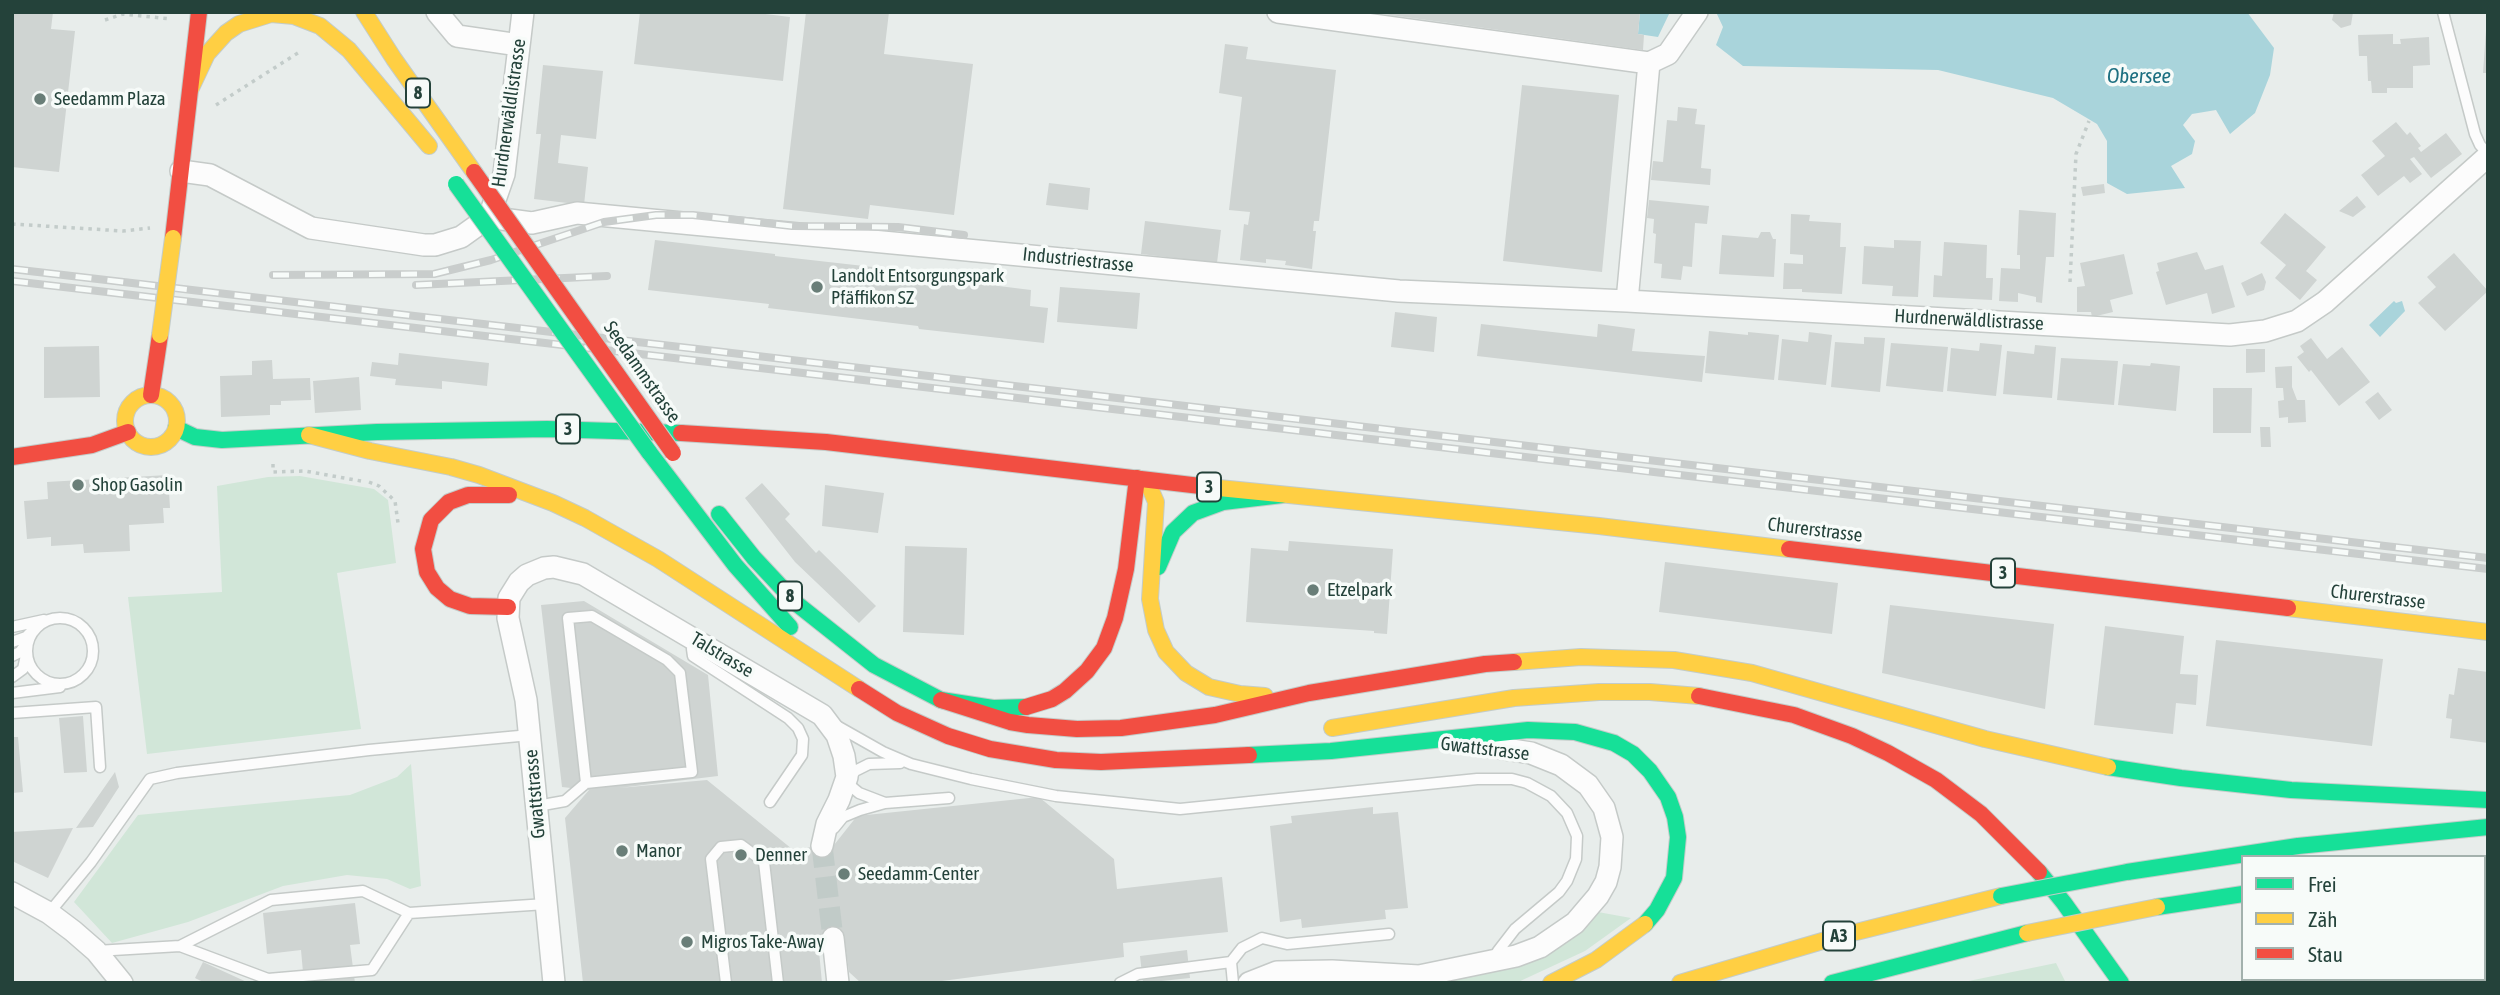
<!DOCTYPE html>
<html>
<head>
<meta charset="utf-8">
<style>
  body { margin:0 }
  #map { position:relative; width:2500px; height:995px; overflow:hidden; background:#e8edeb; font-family:"Asap Condensed",sans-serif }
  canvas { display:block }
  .frame { position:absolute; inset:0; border:14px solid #24423a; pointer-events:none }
  .legend { position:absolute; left:2241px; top:855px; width:245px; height:126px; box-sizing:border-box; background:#f7fbf9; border:2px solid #a3b1ad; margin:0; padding:9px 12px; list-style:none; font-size:21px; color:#24423a }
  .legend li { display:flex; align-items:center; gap:14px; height:35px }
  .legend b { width:35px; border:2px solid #a3b1ad }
</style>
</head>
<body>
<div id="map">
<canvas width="2500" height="995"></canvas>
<div class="frame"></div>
<ul class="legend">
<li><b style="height:9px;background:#16e098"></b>Frei</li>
<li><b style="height:9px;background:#ffcf43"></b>Zäh</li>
<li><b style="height:9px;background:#f24e42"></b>Stau</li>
</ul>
</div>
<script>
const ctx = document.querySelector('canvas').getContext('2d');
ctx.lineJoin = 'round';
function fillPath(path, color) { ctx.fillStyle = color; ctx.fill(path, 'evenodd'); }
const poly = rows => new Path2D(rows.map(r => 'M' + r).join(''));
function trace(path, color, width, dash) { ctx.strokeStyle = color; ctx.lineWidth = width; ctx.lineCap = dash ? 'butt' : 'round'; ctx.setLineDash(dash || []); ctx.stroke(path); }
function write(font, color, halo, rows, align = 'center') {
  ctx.font = font + ' "Asap Condensed",sans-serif'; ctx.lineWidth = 7; ctx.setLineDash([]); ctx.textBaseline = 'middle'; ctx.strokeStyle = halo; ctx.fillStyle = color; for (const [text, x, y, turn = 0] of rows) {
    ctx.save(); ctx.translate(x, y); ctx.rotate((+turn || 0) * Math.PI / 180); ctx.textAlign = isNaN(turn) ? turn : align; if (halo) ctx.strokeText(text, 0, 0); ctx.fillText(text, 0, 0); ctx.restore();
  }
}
fillPath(poly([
  [300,476,374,489,388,500,396,563,337,573,361,729,147,754,128,597,222,592,217,486,268,477],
  [411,764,421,886,410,889,387,879,347,875,283,886,188,922,112,943,74,902,138,815,350,795,397,777],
  [1598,912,1631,918,1585,951,1516,983,1437,983,1514,966,1567,943],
  [2056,963,2066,983,1959,983]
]), '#d1e6d8');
fillPath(poly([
  [1640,12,1670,12,1658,37,1638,34],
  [1716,12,2247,12,2274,48,2270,75,2255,113,2230,134,2216,110,2192,114,2183,125,2195,141,2192,154,2171,166,2185,188,2127,194,2107,183,2107,141,2097,124,2053,98,1938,70,1743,66,1716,45,1723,27],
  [2394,301,2396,303,2402,301,2405,311,2380,337,2369,325]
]), '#a9d4db');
fillPath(poly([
  [12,12,53,12,51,29,75,31,59,172,12,167],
  [640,12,749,12,790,17,783,81,634,64],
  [806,12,889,12,884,54,973,64,954,215,870,205,868,219,783,209],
  [1369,12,1640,12,1638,34,1644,35,1643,50],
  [2334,12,2353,12,2351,25,2341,28,2332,20],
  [2486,30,2488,30,2488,73,2483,73],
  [2393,34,2393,44,2401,44,2400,39,2429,37,2430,65,2413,66,2413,88,2387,88,2387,93,2372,93,2371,81,2368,81,2367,56,2359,56,2358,35],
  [1225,44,1248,47,1246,59,1336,70,1319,221,1314,221,1313,231,1316,231,1312,269,1285,265,1286,261,1266,259,1266,263,1240,260,1244,224,1248,225,1250,212,1229,210,1242,97,1219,93],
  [543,65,603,71,596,139,561,135,558,163,588,167,584,205,534,199,541,134,536,134],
  [1522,85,1619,95,1602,272,1503,261],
  [1678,107,1697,109,1695,124,1705,125,1701,168,1711,169,1710,185,1651,180,1653,161,1663,162,1667,120,1677,121],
  [2396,122,2407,135,2410,132,2421,146,2418,148,2421,152,2446,133,2462,154,2431,178,2414,157,2410,159,2422,174,2410,183,2404,176,2378,196,2361,175,2385,156,2372,141],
  [1049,183,1090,188,1088,210,1046,205],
  [2104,184,2105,193,2083,196,2081,187],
  [2357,196,2366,207,2353,217,2339,211],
  [1649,200,1709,206,1707,224,1695,223,1692,267,1683,266,1681,280,1661,278,1662,264,1654,263,1656,234,1653,233,1654,219,1647,218],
  [2019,210,2056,213,2054,257,2046,257,2042,303,2036,302,2036,297,2018,293,2018,302,1999,301,2001,268,2020,269,2020,255,2017,255],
  [2285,213,2326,247,2306,271,2317,280,2300,300,2275,278,2286,265,2260,243],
  [1791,214,1810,215,1809,221,1841,223,1840,247,1846,247,1842,294,1802,292,1802,289,1783,289,1784,263,1803,264,1803,255,1790,254],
  [1145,221,1221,230,1217,263,1141,254],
  [1761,232,1770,232,1773,239,1776,239,1774,277,1719,274,1722,235,1758,238],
  [655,240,775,254,775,256,926,273,926,277,1031,290,1030,306,1048,308,1044,343,919,329,918,326,768,308,769,304,648,290],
  [1894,240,1921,241,1918,297,1892,296,1893,286,1862,284,1864,246,1894,248],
  [1944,242,1987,245,1986,278,1993,278,1992,300,1933,297,1934,275,1942,276],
  [2197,252,2205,270,2223,265,2235,307,2212,314,2207,293,2166,305,2156,272,2159,271,2157,263],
  [2454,253,2488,291,2445,331,2418,303,2436,287,2427,277],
  [2124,254,2133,294,2110,300,2113,312,2092,317,2091,312,2077,312,2077,287,2085,286,2080,263],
  [2262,273,2266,282,2264,290,2247,296,2241,283],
  [1060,287,1140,293,1137,329,1057,322],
  [1395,312,1437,317,1434,352,1391,347],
  [1481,324,1597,337,1598,324,1635,329,1632,351,1705,356,1702,382,1477,356],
  [1709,331,1748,335,1748,332,1779,335,1774,380,1705,373],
  [1809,332,1832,335,1826,385,1778,380,1782,339,1808,342],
  [1864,337,1885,338,1880,392,1831,387,1835,342,1864,344],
  [2311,338,2327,359,2342,347,2370,382,2339,406,2311,370,2309,372,2297,357,2304,352,2300,346],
  [1891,343,1948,347,1943,392,1886,386],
  [1980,343,2002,345,1996,396,1947,391,1951,348,1979,351],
  [2035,345,2056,347,2052,398,2003,394,2007,351,2034,354],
  [99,346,100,397,44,398,44,347],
  [2246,349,2265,349,2265,372,2246,373],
  [399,353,489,363,487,386,442,381,442,389,395,385,396,379,370,376,372,362,398,365],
  [2061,358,2118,361,2114,405,2057,400],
  [272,360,273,379,310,378,311,400,281,401,281,405,270,405,270,415,221,417,220,376,252,375,252,361],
  [2151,363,2180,366,2176,411,2118,405,2123,364,2150,366],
  [2292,366,2292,387,2297,400,2305,400,2306,422,2288,423,2288,417,2279,418,2278,401,2284,400,2283,388,2276,388,2275,367],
  [359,377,361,410,315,413,313,381],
  [2213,388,2252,388,2251,433,2213,433],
  [2378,392,2392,410,2379,420,2365,402],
  [2260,427,2270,427,2271,447,2261,447],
  [168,475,170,508,163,508,164,523,129,525,130,551,84,553,83,544,51,546,51,537,27,539,24,501,48,499,47,482],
  [762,483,790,514,785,519,816,553,819,550,876,606,859,623,795,562,745,498],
  [825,485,884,493,878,533,822,526],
  [1289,541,1393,549,1387,634,1374,633,1374,631,1246,622,1251,548,1288,551],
  [905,546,967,548,964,635,903,632],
  [1665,562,1838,583,1832,634,1659,612],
  [584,601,708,675,718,776,619,788,707,780,792,849,834,845,857,816,1039,797,1114,859,1117,889,1222,877,1228,932,1123,943,1124,957,927,983,861,983,849,972,844,937,818,940,822,983,583,983,565,818,589,790,562,787,541,605],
  [1890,605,2054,624,2045,709,1882,673],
  [2105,626,2184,636,2180,674,2198,675,2196,705,2176,703,2173,734,2094,725],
  [2216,640,2383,659,2372,746,2206,726],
  [2458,668,2488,672,2488,743,2450,738,2452,719,2446,718,2449,694,2454,695],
  [83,716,87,772,64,773,59,718],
  [12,737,18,737,23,792,12,793],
  [115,772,119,787,93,827,76,828],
  [1373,807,1373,814,1398,812,1408,908,1385,910,1386,919,1302,928,1301,919,1280,922,1270,826,1292,823,1291,816],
  [73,828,48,878,12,861,12,832],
  [355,903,360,944,350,945,355,983,304,983,301,950,267,954,263,913],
  [1187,950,1190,978,1143,983,1140,956],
  [203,962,249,983,205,983,195,978]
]), '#cfd4d2');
trace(poly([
  [822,846,833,938]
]), '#c1cbc8', 21, [21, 10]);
const lane = poly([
  [2443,12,2475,134,2480,145,2488,154],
  '27 651a33 33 0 1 1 66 0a33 33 0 1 1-66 0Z',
  [12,627,44,620],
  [696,640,692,649,693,656,788,718,798,728,803,739,802,755,770,802],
  [12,642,26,637,31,632],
  [12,656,20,652,27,642],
  [12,677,23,669,26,655],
  [12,693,60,687],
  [12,713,96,707,100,767],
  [837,726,883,752,911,764,971,779,1056,796,1180,809,1477,779,1512,779,1527,783,1551,796,1567,813,1577,836,1576,859,1567,881,1559,892,1515,929,1498,951,1493,961],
  [885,803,859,793,847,783,855,771,869,764,900,763],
  [537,806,565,801,586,783,692,772,680,673,667,660,592,616,568,618,586,783],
  [834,828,843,817,860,810,885,803,949,798],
  [49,913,91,862,150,779,177,773,369,750,530,735],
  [180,946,268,979,372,970,409,913,546,904],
  [96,951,180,946,271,900,363,891,409,913],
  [726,983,711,859,721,847,741,845,764,862,778,983],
  [1120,983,1138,974,1231,962],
  [1233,983,1231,962,1242,948,1262,938,1287,944,1389,934]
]);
const street = poly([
  [437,12,457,36,519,45],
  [1278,12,1649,63,1668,54,1697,12],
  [181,171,210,175,311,228,424,245,435,245,461,237,489,217,504,174,523,12],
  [502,219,532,223,577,213,1399,291,1627,301,2230,335,2265,331,2297,321,2325,302,2488,156],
  [1627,301,1649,63],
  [12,893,49,913,73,931,96,951,122,983],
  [833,938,838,983],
  [554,983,526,700,508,618,509,598,519,582,527,575,544,568,554,567,583,574,822,715,837,735,844,756,847,777,839,800,827,824,822,846],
  [1249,983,1277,972,1332,971,1419,976,1516,956,1540,947,1575,923,1598,896,1606,882,1610,867,1612,837,1604,808,1588,785,1561,765,1531,753,1492,747]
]);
const fast = poly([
  [176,428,195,437,222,440,377,432,547,429,681,433],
  [649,452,735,565,790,627],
  [719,514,754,558,797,604,874,665,941,700,993,708,1026,707],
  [1158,567,1173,532,1193,513,1223,502,1282,495],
  [1249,755,1331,751,1528,730,1575,732,1614,743,1633,754,1650,771,1668,797,1675,817,1678,837,1674,878,1657,910,1645,924],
  [2108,767,2181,778,2291,790,2488,800],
  [2039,872,2064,903,2121,983],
  [2127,872,2298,846,2488,827],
  [2157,907,2243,894],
  [2435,979,2436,983],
  [1832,983,2027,933]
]);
const slow = poly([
  [364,12,394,59,474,172],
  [191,88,207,54,226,33,239,24,271,14,294,16,320,26,349,50,429,146],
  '125 421a26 26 0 1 1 52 0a26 26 0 1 1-52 0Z',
  [309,435,370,451,451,467,479,475,553,503,585,518,658,559,859,689],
  [1137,478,1150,488,1156,502,1150,599,1156,630,1166,652,1186,673,1209,687,1240,694,1265,696],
  [1209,487,1599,526,1789,549],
  [2288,608,2488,632],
  [1514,662,1581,657,1674,660,1752,673,1985,739,2108,767],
  [1332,728,1514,698,1599,692,1650,692,1699,696],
  [2484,866,2488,866],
  [1551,983,1596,960,1645,924],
  [1680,983,1836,937,2001,896]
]);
const jam = poly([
  [173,238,199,12],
  [151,395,160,335],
  [681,433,826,442,1209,487],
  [12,457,92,445,128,432],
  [1789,549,2288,608],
  [508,607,470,606,450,599,437,588,427,572,423,549,431,520,449,502,468,495,509,495],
  [859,689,897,713,948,736,990,749,1056,760,1101,762,1249,755],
  [1699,696,1794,715,1852,736,1888,753,1936,780,1981,814,2039,872],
  [941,700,1010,722,1028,725,1077,729,1121,728,1215,715,1309,693,1485,664,1514,662],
  [1026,707,1052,699,1065,691,1087,671,1104,648,1115,618,1126,569,1137,478]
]);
trace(lane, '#c5cac8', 13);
trace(street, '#c5cac8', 24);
trace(fast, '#c3ccc9', 18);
trace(slow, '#c3ccc9', 18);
trace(jam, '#c3ccc9', 18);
trace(poly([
  [105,20,123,14,171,19],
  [216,105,301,51],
  [12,224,123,231,150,228],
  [2070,282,2076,154,2089,121],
  [273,464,273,472,305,471,361,481],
  [369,482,379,486,395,501,398,523]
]), '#c3ccca', 3.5, [3.5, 5]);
trace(lane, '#fcfcfc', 10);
trace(street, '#fcfcfc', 21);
trace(fast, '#16e098', 16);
trace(slow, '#ffcf43', 16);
trace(jam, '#f24e42', 16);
const rail = poly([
  [12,269,2488,558],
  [273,275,434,274,491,260,604,222,656,215,693,215,792,226,898,227,964,235],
  [12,281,2488,569],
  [416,285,607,276]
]);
trace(rail, '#c9cdcc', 8);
trace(rail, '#f7fbf9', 5, [16]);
const fastBridge = poly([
  [456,184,649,452],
  [2001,896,2127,872]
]);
const slowBridge = poly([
  [160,335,173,238],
  [2027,933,2157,907]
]);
const jamBridge = poly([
  [474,172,673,453]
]);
trace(fastBridge, '#c3ccc9', 18, []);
trace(slowBridge, '#c3ccc9', 18, []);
trace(jamBridge, '#c3ccc9', 18, []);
trace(fastBridge, '#16e098', 16);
trace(slowBridge, '#ffcf43', 16);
trace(jamBridge, '#f24e42', 16);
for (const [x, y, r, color] of [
  [40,99,7,"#697e78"],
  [817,287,7,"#697e78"],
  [78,485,7,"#697e78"],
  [1313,590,7,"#697e78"],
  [622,851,7,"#697e78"],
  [741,855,7,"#697e78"],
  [844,874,7,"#697e78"],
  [687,942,7,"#697e78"]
]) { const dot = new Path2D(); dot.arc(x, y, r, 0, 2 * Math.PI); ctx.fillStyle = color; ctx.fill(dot); trace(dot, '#f7fbf9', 2.5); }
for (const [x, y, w] of [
  [418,93,24],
  [568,429,24],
  [1209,487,24],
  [2003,573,24],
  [790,596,24],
  [1839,936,32]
]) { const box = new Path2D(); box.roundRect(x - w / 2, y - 14.5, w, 29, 5); ctx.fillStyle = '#f7fbf9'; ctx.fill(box); trace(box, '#24423a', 2); }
write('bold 18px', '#24423a', null, [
  ["8",418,93],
  ["3",568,429],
  ["3",1209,487],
  ["3",2003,573],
  ["8",790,596],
  ["A3",1839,936]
]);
write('19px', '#24423a', '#f7fbf9', [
  ["Seedamm Plaza",54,99],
  ["Landolt Entsorgungspark",831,276],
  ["Pfäffikon SZ",831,298],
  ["Shop Gasolin",92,485],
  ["Etzelpark",1327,590],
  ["Manor",636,851],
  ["Denner",755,855],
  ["Seedamm-Center",858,874],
  ["Migros Take-Away",701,942]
], 'left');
write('19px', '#24423a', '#f7fbf9', [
  ["Hurdnerwäldlistrasse",509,113,-82],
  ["Industriestrasse",1078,260,6],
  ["Hurdnerwäldlistrasse",1969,320,3],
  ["Seedammstrasse",642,372,55],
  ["Churerstrasse",1815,530,7],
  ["Churerstrasse",2378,597,7],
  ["Talstrasse",722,655,31],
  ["Gwattstrasse",1485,749,7],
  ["Gwattstrasse",535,794,-95]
]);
write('italic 21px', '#1c6f80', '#f7fbf9', [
  ["Obersee",2139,76]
]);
</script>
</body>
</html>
